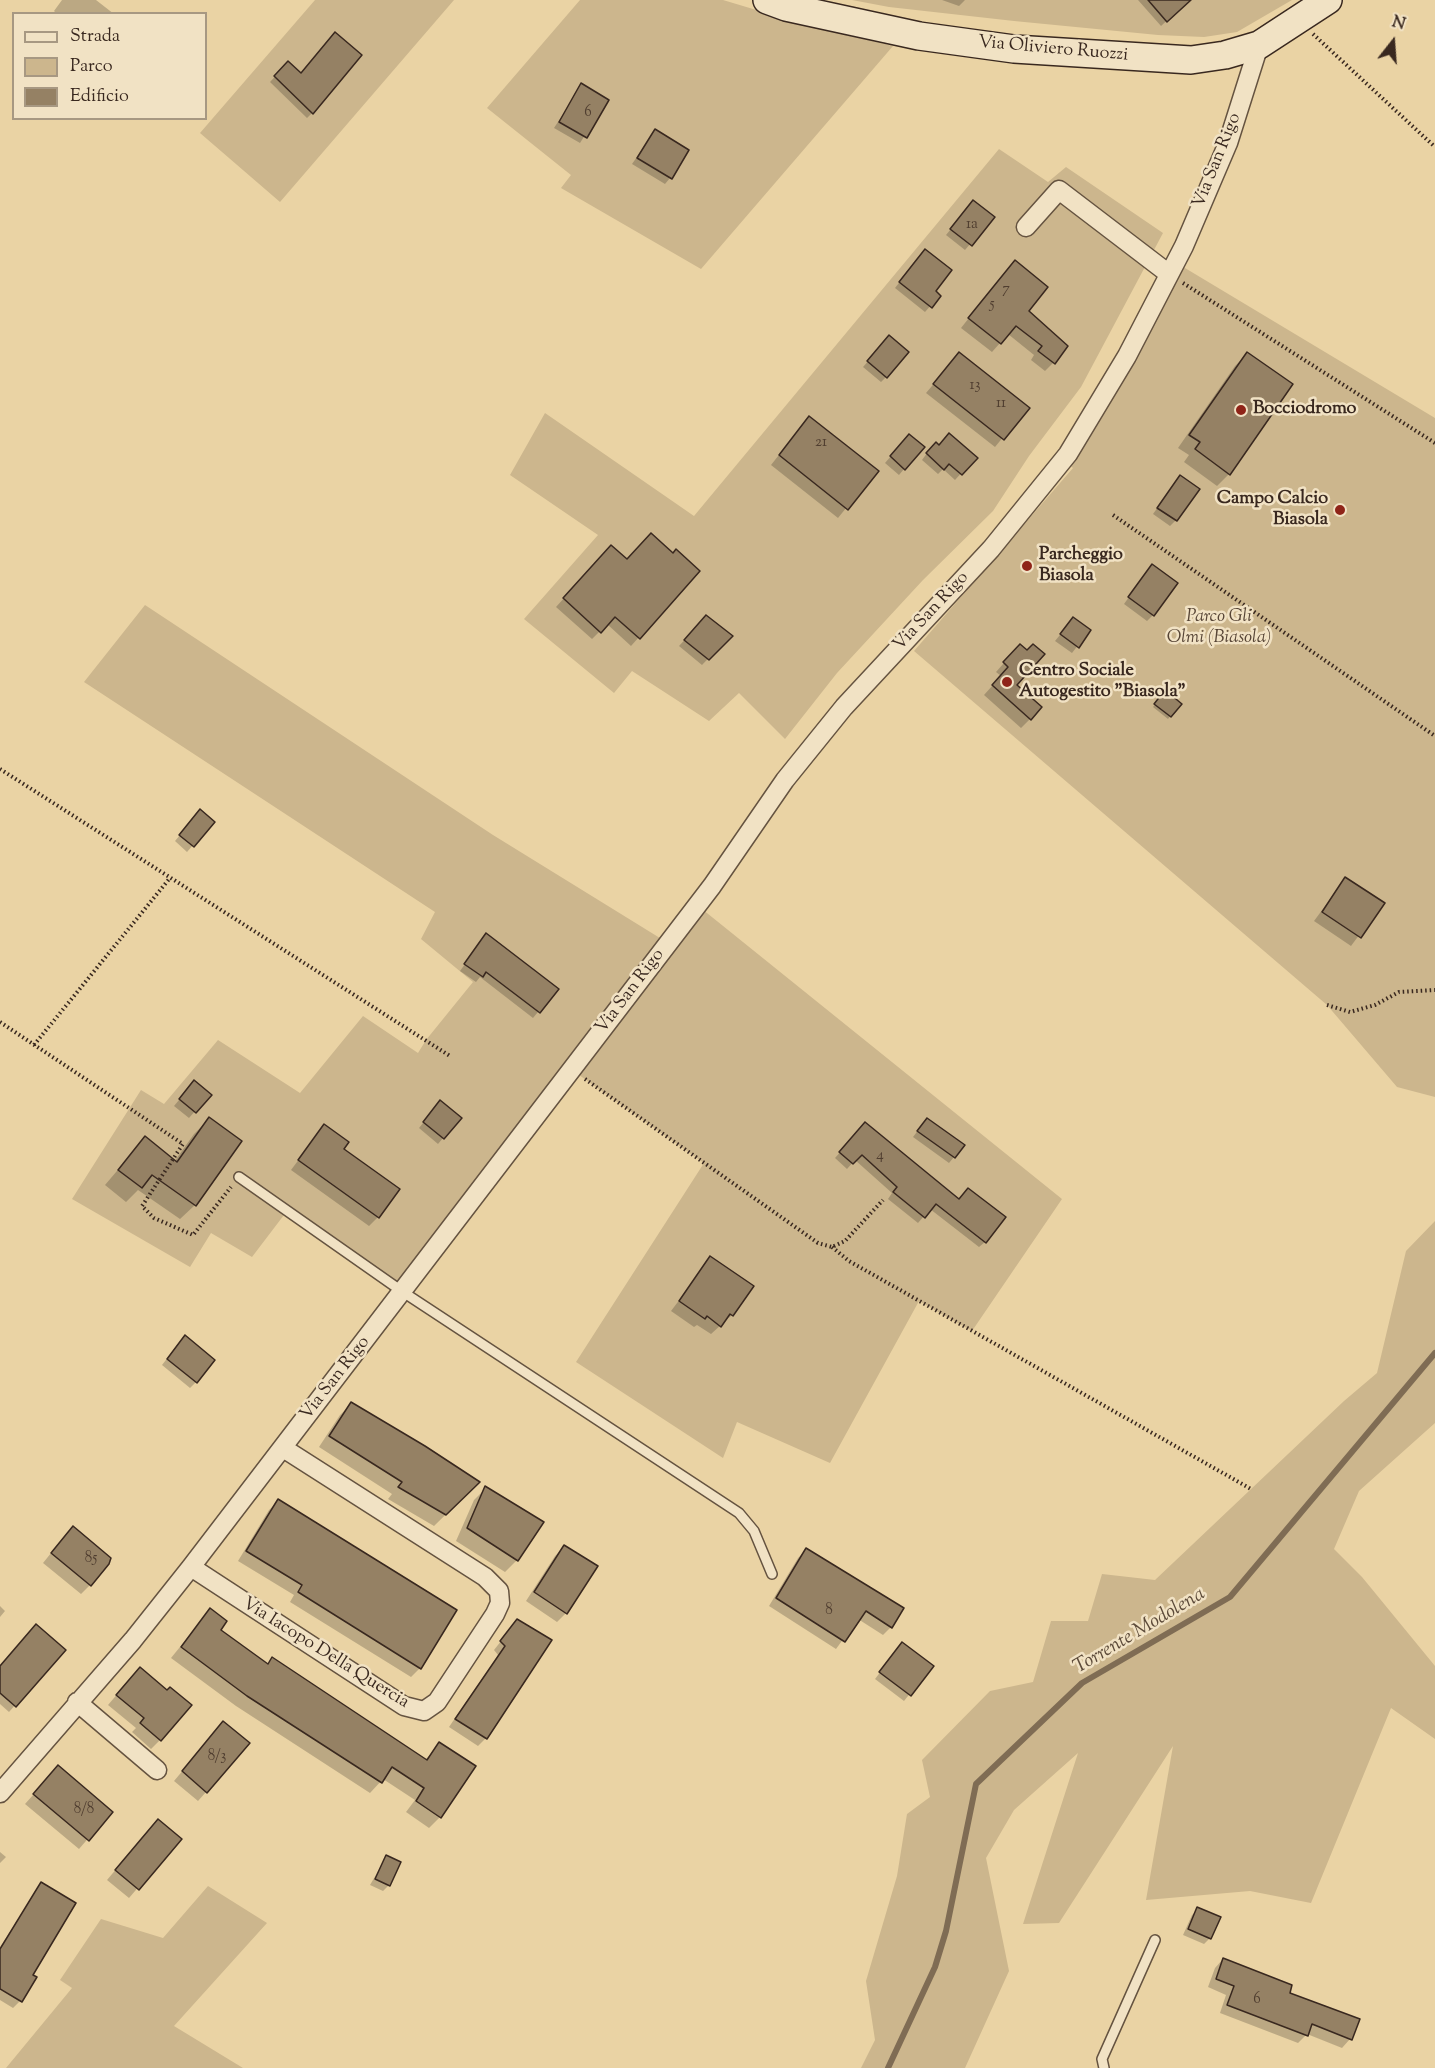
<!DOCTYPE html>
<html>
<head>
<meta charset="utf-8">
<style>
  body { margin:0 }
  #map { position:relative; width:1435px; height:2068px; overflow:hidden; background:#ead3a4; font-family:"Sorts Mill Goudy",serif }
  canvas { display:block }
  .legend { position:absolute; left:12px; top:12px; width:195px; height:108px; box-sizing:border-box; background:#f1e2c4; border:2px solid #a79882; margin:0; padding:8px 10px; list-style:none; font-size:18px; color:#39281f }
  .legend li { display:flex; align-items:center; gap:12px; height:30px }
  .legend b { width:30px; border:2px solid #a79882 }
  .north { position:absolute; left:1363px; top:12px; width:60px; height:60px; -webkit-text-stroke:4px #f1e2c4; paint-order:stroke; rotate:17deg; font-size:16px; font-weight:700; line-height:24px; text-align:center; color:#39281f }
  .north::after { content:''; display:block; margin:auto; width:21px; height:27px; background:#39281f; clip-path:polygon(50% 0,100% 100%,50% 72%,0 100%) }
</style>
</head>
<body>
<div id="map">
<canvas width="1435" height="2068"></canvas>
<ul class="legend">
<li><b style="height:8px;background:#f1e2c4"></b>Strada</li>
<li><b style="height:16px;background:#ccb68d"></b>Parco</li>
<li><b style="height:16px;background:#958164"></b>Edificio</li>
</ul>
<div class="north">N</div>
</div>
<script>
const ctx = document.querySelector('canvas').getContext('2d');
ctx.lineJoin = 'round';
function fillPath(path, color) { ctx.fillStyle = color; ctx.fill(path, 'evenodd'); }
const poly = rows => new Path2D(rows.map(r => 'M' + r).join(''));
function trace(path, color, width, dash) { ctx.strokeStyle = color; ctx.lineWidth = width; ctx.lineCap = dash ? 'butt' : 'round'; ctx.setLineDash(dash || []); ctx.stroke(path); }
function write(font, color, halo, rows, align = 'center') {
  ctx.font = font + ' "Sorts Mill Goudy",serif'; ctx.lineWidth = 5; ctx.setLineDash([]); ctx.textBaseline = 'middle'; ctx.strokeStyle = halo; ctx.fillStyle = color; for (const [text, x, y, turn = 0] of rows) {
    ctx.save(); ctx.translate(x, y); ctx.rotate((+turn || 0) * Math.PI / 180); ctx.textAlign = isNaN(turn) ? turn : align; if (halo) ctx.strokeText(text, 0, 0); ctx.fillText(text, 0, 0); ctx.restore();
  }
}
fillPath(poly([
  [315,0,454,0,280,202,200,133],
  [580,0,723,0,813,27,893,46,701,269,561,188,571,175,487,108],
  [852,0,1292,0,1237,32,1204,37,1158,35,1014,21,889,7],
  [999,149,1048,182,1066,167,1163,233,1081,387,1029,456,993,511,923,580,837,673,785,739,739,693,709,721,632,671,614,693,524,619,598,535,510,475,545,413,694,516],
  [1175,262,1435,418,1435,1097,1397,1087,1327,1005,914,651,1073,468,1063,460],
  [145,605,493,835,668,943,697,905,1062,1199,972,1331,919,1301,830,1463,737,1422,723,1458,576,1362,704,1163,572,1070,403,1292,287,1211,252,1257,211,1233,190,1267,72,1199,141,1090,164,1104,218,1040,300,1093,363,1016,418,1053,426,1040,473,982,421,939,435,912,84,682],
  [1435,1221,1435,1423,1359,1491,1334,1549,1362,1577,1435,1666,1435,1739,1391,1708,1311,1903,1250,1891,1146,1900,1173,1746,1059,1923,1023,1924,1078,1753,1014,1810,986,1858,1009,1971,965,2068,861,2068,875,2040,866,1981,897,1876,907,1814,930,1797,922,1760,990,1691,1033,1682,1051,1621,1088,1621,1102,1574,1155,1580,1344,1401,1377,1373,1406,1251],
  [208,1886,267,1923,174,2026,243,2068,6,2068,72,1988,60,1980,101,1919,163,1938]
]), '#ccb68d');
fillPath(poly([
  [62,0,96,0,114,14,57,14,54,11],
  [942,0,965,0,959,6],
  [1138,0,1189,0,1161,26],
  [288,63,312,113,307,118,270,82],
  [582,85,607,100,580,143,554,128],
  [655,131,670,178,665,184,632,164],
  [968,208,993,217,965,250,946,235],
  [920,256,934,291,939,296,925,312,895,288],
  [1007,270,1053,363,1045,371,1031,360,1034,355,1008,334,992,352,961,328],
  [884,343,886,377,881,382,863,367],
  [959,354,1027,408,995,447,926,393],
  [1247,354,1229,474,1217,486,1184,462,1189,455,1178,448,1235,366],
  [801,427,876,471,838,518,771,465],
  [904,441,904,469,899,475,885,463],
  [930,449,975,458,955,480,943,469,938,474,922,460],
  [1175,483,1176,520,1170,526,1153,514],
  [603,555,627,561,673,555,698,571,631,646,607,624,592,639,556,607],
  [1147,572,1153,615,1147,621,1124,604],
  [706,617,730,636,702,665,679,646],
  [1073,619,1089,631,1072,653,1055,641],
  [1011,655,1015,685,1030,719,1021,728,984,695,1001,676,996,672],
  [1165,692,1180,704,1168,719,1153,707],
  [195,817,213,822,187,852,175,841],
  [1345,879,1383,903,1351,946,1314,921],
  [486,935,557,989,533,1018,480,977,476,982,460,971],
  [189,1088,209,1095,189,1118,174,1106],
  [435,1108,443,1138,438,1144,419,1128],
  [209,1119,195,1205,180,1219,138,1190,126,1202,105,1185,145,1138,174,1162,194,1134],
  [922,1125,954,1157,949,1163,913,1137],
  [324,1126,378,1217,369,1226,291,1170],
  [860,1130,958,1201,968,1190,985,1242,979,1247,930,1209,918,1223,888,1199,892,1193,855,1160,847,1169,835,1158],
  [711,1258,732,1315,711,1334,697,1325,694,1327,671,1311],
  [179,1343,196,1382,190,1388,162,1365],
  [351,1404,478,1483,434,1526,388,1499,392,1494,319,1447,340,1415],
  [486,1488,517,1560,505,1572,456,1541,474,1500],
  [278,1501,420,1668,411,1677,290,1602,294,1595,238,1561,269,1510],
  [64,1537,90,1585,81,1594,43,1563],
  [564,1547,595,1566,566,1613,557,1622,526,1601,555,1556],
  [806,1550,891,1627,883,1635,858,1619,836,1649,769,1606,798,1558],
  [0,1606,5,1611,0,1617],
  [210,1610,219,1630,267,1665,272,1659,425,1760,440,1744,440,1817,429,1828,406,1812,415,1800,383,1779,370,1793,236,1706,171,1658],
  [517,1621,486,1738,478,1746,449,1727,498,1655,494,1650],
  [64,1650,9,1712,0,1704,0,1668],
  [897,1650,932,1666,904,1701,875,1679],
  [131,1678,160,1740,151,1749,132,1732,136,1728,108,1705],
  [215,1732,206,1792,198,1801,174,1781],
  [58,1767,111,1812,79,1849,25,1804],
  [149,1830,180,1839,129,1898,107,1880],
  [0,1852,6,1857,0,1863],
  [387,1856,399,1862,388,1886,383,1891,370,1885],
  [41,1884,31,1975,20,2001,13,2008,0,2000,0,1947],
  [1198,1909,1210,1938,1204,1944,1183,1935,1192,1915],
  [1223,1959,1288,1994,1358,2020,1350,2039,1342,2048,1307,2034,1298,2043,1220,2013,1226,1995,1208,1987,1215,1968]
]), '#0003');
trace(poly([
  [888,2068,935,1967,946,1931,976,1784,1082,1683,1230,1597,1435,1353]
]), '#7f6c54', 6);
const building = poly([
  [1148,0,1191,0,1167,22,1148,0],
  [335,32,362,55,313,114,274,76,288,61,301,73,335,32],
  [581,83,609,100,587,138,559,122,581,83],
  [655,129,689,150,672,179,637,158,655,129],
  [973,200,995,217,972,246,950,229,973,200],
  [925,249,952,270,936,291,941,296,932,308,899,282,925,249],
  [1015,260,1048,287,1029,311,1068,346,1055,364,1038,351,1042,346,1016,326,1001,344,968,318,1015,260],
  [889,335,909,352,887,378,867,361,889,335],
  [959,352,1030,408,1004,440,933,384,959,352],
  [1247,352,1293,384,1230,475,1195,449,1200,442,1189,435,1247,352],
  [809,416,879,471,848,510,779,455,809,416],
  [949,433,978,458,962,475,949,464,944,470,926,453,936,442,939,445,949,433],
  [909,434,925,447,905,470,890,456,909,434],
  [1180,475,1200,489,1177,521,1157,508,1180,475],
  [651,533,673,553,676,549,700,571,640,639,615,617,601,633,563,598,611,545,627,559,651,533],
  [1152,564,1178,583,1154,616,1128,597,1152,564],
  [706,615,733,636,709,660,684,640,706,615],
  [1073,617,1091,630,1079,648,1060,634,1073,617],
  [1020,644,1027,650,1033,644,1045,654,1017,685,1042,707,1031,720,992,685,1008,667,1003,662,1020,644],
  [1165,690,1182,704,1171,717,1154,704,1165,690],
  [200,809,215,822,194,847,179,835,200,809],
  [1345,877,1385,903,1361,938,1322,912,1345,877],
  [486,933,559,989,540,1013,486,972,483,977,464,964,486,933],
  [194,1080,212,1095,196,1113,179,1099,194,1080],
  [440,1100,462,1118,444,1139,423,1122,440,1100],
  [209,1117,242,1141,196,1206,152,1175,142,1188,118,1170,145,1136,177,1162,209,1117],
  [927,1118,965,1145,955,1158,917,1131,927,1118],
  [865,1122,959,1199,968,1188,1006,1217,986,1243,936,1204,925,1218,893,1192,897,1187,862,1155,853,1164,839,1152,865,1122],
  [324,1124,349,1142,344,1149,400,1189,379,1218,298,1160,324,1124],
  [710,1256,754,1286,733,1316,730,1314,721,1327,707,1316,705,1319,679,1301,710,1256],
  [185,1335,215,1360,197,1383,167,1359,185,1335],
  [351,1402,425,1446,480,1482,446,1515,398,1487,402,1482,329,1436,351,1402],
  [485,1486,544,1522,518,1561,467,1528,485,1486],
  [278,1499,457,1610,421,1669,298,1592,302,1585,246,1551,278,1499],
  [73,1526,111,1558,109,1564,91,1586,51,1553,73,1526],
  [564,1545,598,1566,567,1614,534,1592,564,1545],
  [806,1548,904,1608,892,1628,866,1611,845,1642,776,1598,806,1548],
  [210,1608,227,1621,221,1630,268,1664,272,1657,427,1760,439,1742,476,1766,441,1818,416,1801,424,1788,392,1767,382,1783,247,1696,181,1647,210,1608],
  [517,1619,552,1640,487,1739,455,1719,505,1646,500,1641,517,1619],
  [36,1624,66,1650,16,1707,0,1693,0,1666,36,1624],
  [902,1642,934,1666,911,1696,879,1672,902,1642],
  [140,1667,167,1690,170,1687,192,1705,161,1741,140,1723,144,1718,116,1695,140,1667],
  [223,1721,250,1743,207,1793,182,1771,223,1721],
  [58,1765,113,1812,89,1841,33,1794,58,1765],
  [158,1819,182,1839,139,1890,115,1870,158,1819],
  [386,1855,401,1862,390,1886,375,1879,386,1855],
  [41,1882,76,1903,33,1975,37,1977,22,2002,0,1989,0,1949,41,1882],
  [1197,1907,1221,1917,1211,1939,1188,1929,1197,1907],
  [1223,1958,1292,1985,1290,1993,1360,2019,1352,2040,1312,2024,1308,2036,1227,2005,1234,1986,1216,1979,1223,1958]
]);
fillPath(building, '#958164');
trace(building, '#39281f', 1.5);
const lane = poly([
  [239,1177,403,1292,739,1513,754,1531,772,1574],
  [1104,2068,1102,2059,1155,1940]
]);
const street = poly([
  [1026,227,1059,190,1169,274],
  [191,1567,404,1706,424,1711,437,1702,495,1614,500,1603,499,1591,485,1577,283,1448],
  [77,1702,157,1770],
  [0,1793,133,1640,191,1567,712,886,785,780,844,707,991,549,1068,454,1127,356,1184,246,1228,143,1259,45]
]);
const secondary = poly([
  [767,0,786,7,919,36,1014,49,1191,60,1225,55,1259,45,1328,0]
]);
trace(lane, '#655340', 12);
trace(street, '#655340', 21);
trace(secondary, '#39281f', 30);
trace(poly([
  [1313,34,1435,147],
  [1183,283,1435,443],
  [1113,515,1435,736],
  [0,769,450,1056],
  [1327,1005,1350,1012,1375,1005,1399,992,1435,990],
  [0,1022,183,1144,142,1206,154,1218,193,1235,231,1187],
  [34,1045,170,878],
  [585,1079,818,1243,832,1247,845,1241,883,1200],
  [832,1247,849,1261,1251,1489]
]), '#39281f', 4, [1.5, 3]);
trace(lane, '#f1e2c4', 9);
trace(street, '#f1e2c4', 18);
trace(secondary, '#f1e2c4', 27);
for (const [x, y, r, color] of [
  [1241,410,6,"#8f2418"],
  [1340,510,6,"#8f2418"],
  [1027,566,6,"#8f2418"],
  [1007,682,6,"#8f2418"]
]) { const dot = new Path2D(); dot.arc(x, y, r, 0, 2 * Math.PI); ctx.fillStyle = color; ctx.fill(dot); trace(dot, '#f1e2c4', 2); }
write('15px', '#503e30', null, [
  ["6",588,113],
  ["1a",972,225],
  ["7",1006,290],
  ["5",992,305],
  ["13",975,386],
  ["11",1001,404],
  ["21",821,443],
  ["4",880,1156],
  ["85",91,1559],
  ["8",829,1611],
  ["8/3",217,1757],
  ["8/8",84,1810],
  ["6",1257,2000]
]);
write('18px', '#39281f', '#f1e2c4', [
  ["Via Oliviero Ruozzi",1053,50,5],
  ["Via San Rigo",1218,161,-68],
  ["Via San Rigo",932,612,-47],
  ["Via San Rigo",631,992,-53],
  ["Via San Rigo",336,1379,-52],
  ["Via Iacopo Della Quercia",325,1654,32]
]);
write('bold 18px', '#39281f', '#f1e2c4', [
  ["Bocciodromo",1253,410],
  ["Campo Calcio",1328,500,"right"],
  ["Biasola",1328,521,"right"],
  ["Parcheggio",1039,556],
  ["Biasola",1039,577],
  ["Centro Sociale",1019,672],
  ["Autogestito \"Biasola\"",1019,693]
], 'left');
write('italic 18px', '#564435', '#f1e2c4', [
  ["Parco Gli",1219,618],
  ["Olmi (Biasola)",1219,639]
]);
write('italic 20px', '#5c4a39', '#f1e2c4', [
  ["Torrente Modolena",1140,1632,-31]
]);
</script>
</body>
</html>
